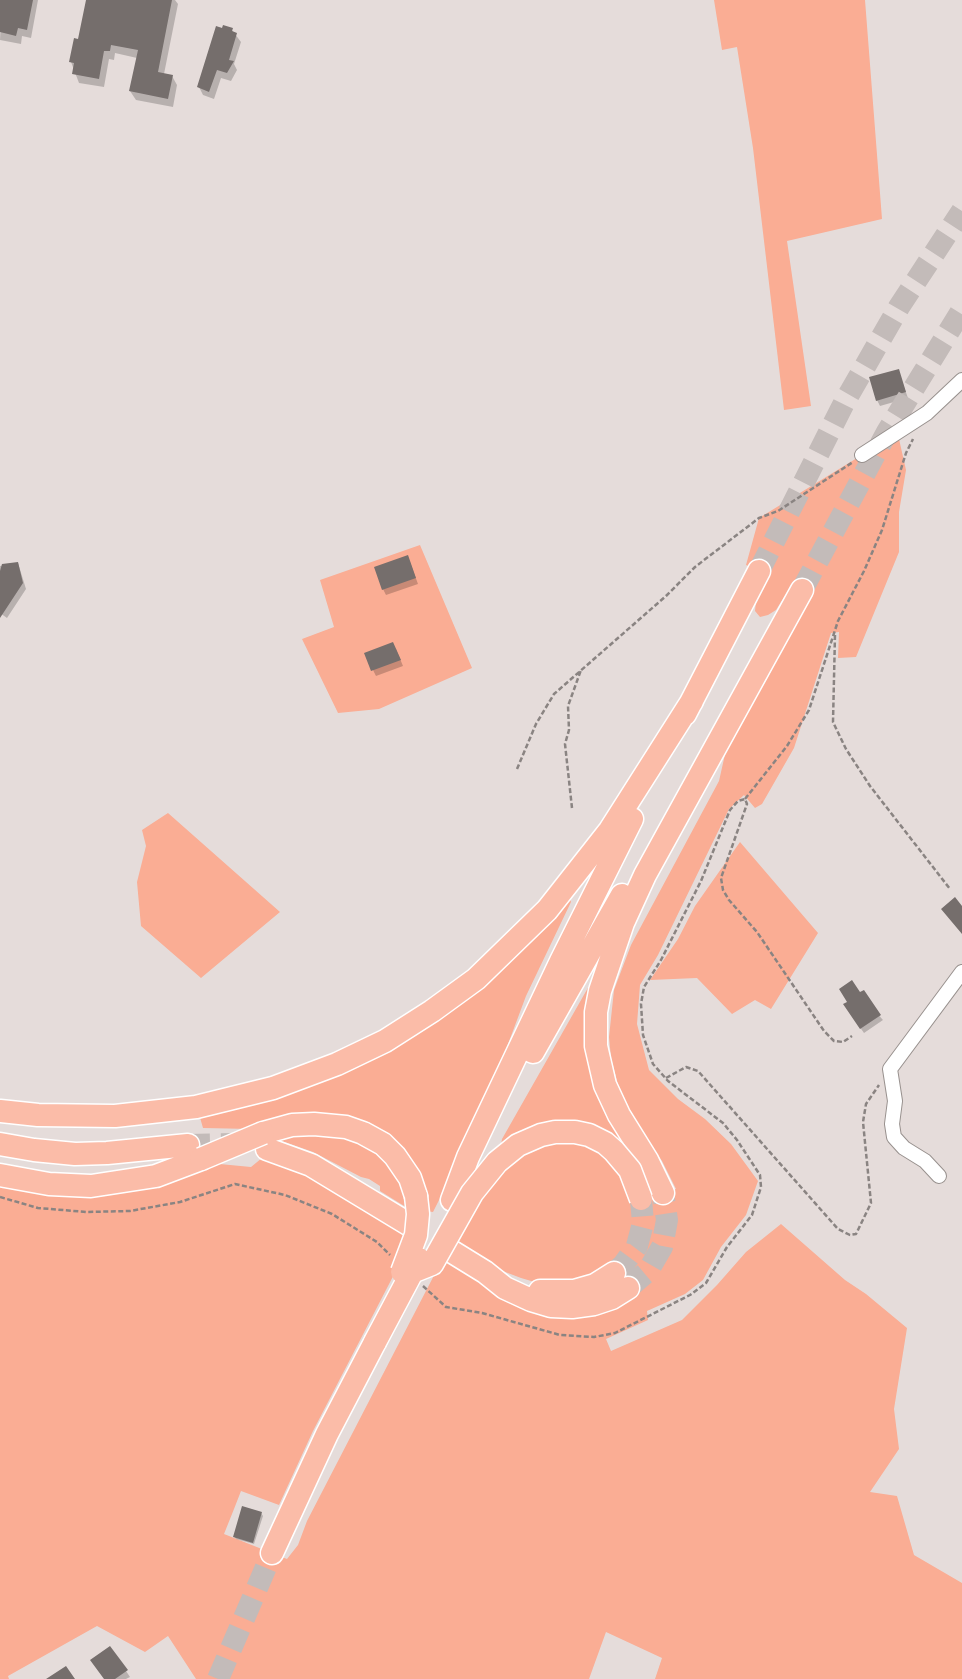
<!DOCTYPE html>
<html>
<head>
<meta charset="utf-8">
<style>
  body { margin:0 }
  canvas { display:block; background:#e5dcda }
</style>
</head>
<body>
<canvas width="962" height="1679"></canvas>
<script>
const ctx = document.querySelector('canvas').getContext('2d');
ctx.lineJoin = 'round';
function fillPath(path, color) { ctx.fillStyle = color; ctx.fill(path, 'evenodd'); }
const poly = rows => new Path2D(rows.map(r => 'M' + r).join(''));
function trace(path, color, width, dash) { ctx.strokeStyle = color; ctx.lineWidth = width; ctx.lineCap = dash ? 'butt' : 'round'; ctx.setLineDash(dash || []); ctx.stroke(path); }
fillPath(poly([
  [714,0,865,0,882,219,787,241,811,406,784,410,753,148,737,47,722,50],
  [893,436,899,439,906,470,899,512,899,552,856,657,838,658,839,632,831,633,794,748,762,804,755,808,744,795,729,809,658,955,640,985,637,1024,649,1070,678,1099,705,1119,731,1144,758,1181,746,1215,721,1247,703,1280,685,1294,647,1311,648,1320,606,1339,611,1351,682,1320,717,1285,746,1252,781,1224,845,1280,866,1294,907,1328,894,1409,899,1449,870,1492,897,1496,914,1555,962,1583,962,1679,655,1679,662,1658,606,1632,589,1679,196,1679,168,1636,145,1652,97,1626,8,1676,9,1679,0,1679,0,1182,27,1188,209,1163,251,1167,262,1158,306,1174,409,1236,402,1259,313,1431,279,1505,241,1491,234,1509,224,1534,287,1559,298,1545,307,1521,443,1258,501,1294,591,1280,538,1283,521,1278,500,1270,451,1238,476,1194,529,1148,560,1140,596,1148,620,1171,631,1201,676,1189,662,1161,627,1112,618,1085,611,1058,609,1037,614,990,631,945,719,781,728,741,768,677,796,623,808,593,791,586,776,610,768,615,760,617,755,611,756,601,768,575,746,565,759,518],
  [420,545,472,668,379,709,338,713,302,639,334,627,320,580],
  [168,813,280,912,201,978,141,926,137,882,146,846,142,830],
  [740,842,818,933,771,1009,755,1000,732,1014,697,978,650,980,678,939,695,906],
  [570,899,571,902,526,996,480,1119,433,1212,425,1211,388,1138,252,1129,203,1128,199,1114,338,1071],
  [589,986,635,1158,611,1138,501,1145,502,1139],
  [287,1135,344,1135,374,1149,397,1173,409,1209,380,1191,380,1186,369,1179,361,1177,313,1152,279,1140]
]), '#faad94');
fillPath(poly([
  [2,0,38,0,31,38,22,36,21,44,0,40],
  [87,0,175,0,178,4,164,74,172,76,177,85,173,107,136,100,130,91,137,58,115,53,114,60,109,59,104,87,79,83,71,62,79,41],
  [217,27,232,30,241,42,234,64,237,70,231,81,221,78,214,99,203,95,199,87],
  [898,370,908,398,880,406,877,400],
  [410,562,418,584,386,595,383,589],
  [18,563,26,589,7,618,0,613,0,566],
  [396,649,403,666,376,676,373,670],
  [860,994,883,1020,864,1033,847,1009],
  [261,1513,263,1516,254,1544,236,1539,234,1536],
  [110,1647,130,1677,126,1679,104,1679]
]), '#0003');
fillPath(poly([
  [0,0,33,0,27,30,18,28,16,36,0,32],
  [86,0,172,0,158,72,173,75,168,99,129,91,138,50,111,45,110,51,104,51,99,79,72,74,74,63,69,62,74,38,78,39],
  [223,25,233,28,232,31,237,33,229,60,234,61,227,73,217,70,209,92,197,87,216,26,222,28],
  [899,369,906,392,876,401,869,377],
  [408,555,416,578,382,590,374,567],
  [18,562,23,583,0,618,0,571,2,564],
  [393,642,401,660,371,671,364,653],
  [955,897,962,906,962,934,941,909],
  [852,980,860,992,864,990,881,1015,860,1029,843,1004,847,1002,839,989],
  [242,1506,262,1512,253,1543,233,1537],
  [110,1646,128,1670,115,1679,104,1679,90,1660],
  [66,1666,75,1679,46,1679]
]), '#756e6c');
trace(poly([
  [759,571,844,403,899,307,962,211],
  [802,590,887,432,962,310],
  [188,1145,239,1144],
  [614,1273,623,1265,637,1246,643,1223,641,1199],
  [628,1288,648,1271,662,1247,667,1220,663,1193],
  [218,1679,272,1553]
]), '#c3bbb9', 22, [22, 11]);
const minor = poly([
  [862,455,927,413,962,380],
  [939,1176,925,1161,904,1148,894,1137,892,1124,895,1101,890,1069,962,972]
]);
const trunk = poly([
  [685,714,759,571],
  [533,1052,622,895],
  [0,1111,38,1115,115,1116,196,1107,273,1088,337,1064,385,1041,432,1011,476,979,547,910,610,830,692,701],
  [263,1133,292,1125,314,1124,346,1127,363,1133,383,1144,395,1156,410,1178,416,1196],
  [0,1144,34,1150,75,1154,107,1153,188,1145],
  [267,1149,311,1165,410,1225],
  [0,1175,49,1184,91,1186,156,1176,201,1159],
  [663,1193,647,1160,619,1115,605,1085,596,1046,596,1012,600,991,623,923,645,875,802,590],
  [452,1200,468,1157,561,961,632,819],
  [446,1248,485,1272,505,1288,531,1300,551,1306,572,1307,594,1304,612,1298,628,1288],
  [540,1291,574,1291,595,1285,614,1273],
  [272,1553,327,1434,375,1342]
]);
trace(minor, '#98918e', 16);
trace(trunk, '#fff', 25);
trace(poly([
  [835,635,833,722,846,749,870,786,950,889],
  [517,769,536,724,554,694,666,596,695,567,759,518,778,511,853,462],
  [745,799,787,746,809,710,838,621,864,571,882,530,906,453,913,439],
  [572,808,565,744,569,730,568,706,581,670],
  [666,1078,686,1067,698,1071,838,1229,850,1235,856,1234,871,1203,863,1122,866,1104,879,1085],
  [0,1197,38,1208,86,1212,130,1211,180,1202,235,1184,285,1195,332,1214,377,1242,390,1255],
  [423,1286,446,1307,482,1313,560,1335,594,1337,615,1333,690,1295,706,1283,727,1247,752,1215,761,1187,760,1175,737,1140,723,1123,668,1081,653,1064,643,1035,641,1004,644,987,661,960,701,881,730,810,738,801,745,799,747,804,721,878,723,890,729,900,757,932,824,1031,834,1041,843,1042,852,1036]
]), '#8a8482', 2.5, [5, 2.5]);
trace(minor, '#fff', 14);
trace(trunk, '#fbbca8', 22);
const trunkBridge = poly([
  [201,1159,263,1133],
  [402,1272,416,1235,418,1214,416,1196],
  [412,1272,432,1264,472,1193,497,1162,518,1145,541,1135,555,1132,575,1132,589,1135,605,1143,614,1151,630,1170,641,1199],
  [375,1342,419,1259]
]);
trace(trunkBridge, '#fff', 25, []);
trace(trunkBridge, '#fbbca8', 22);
</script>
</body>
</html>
